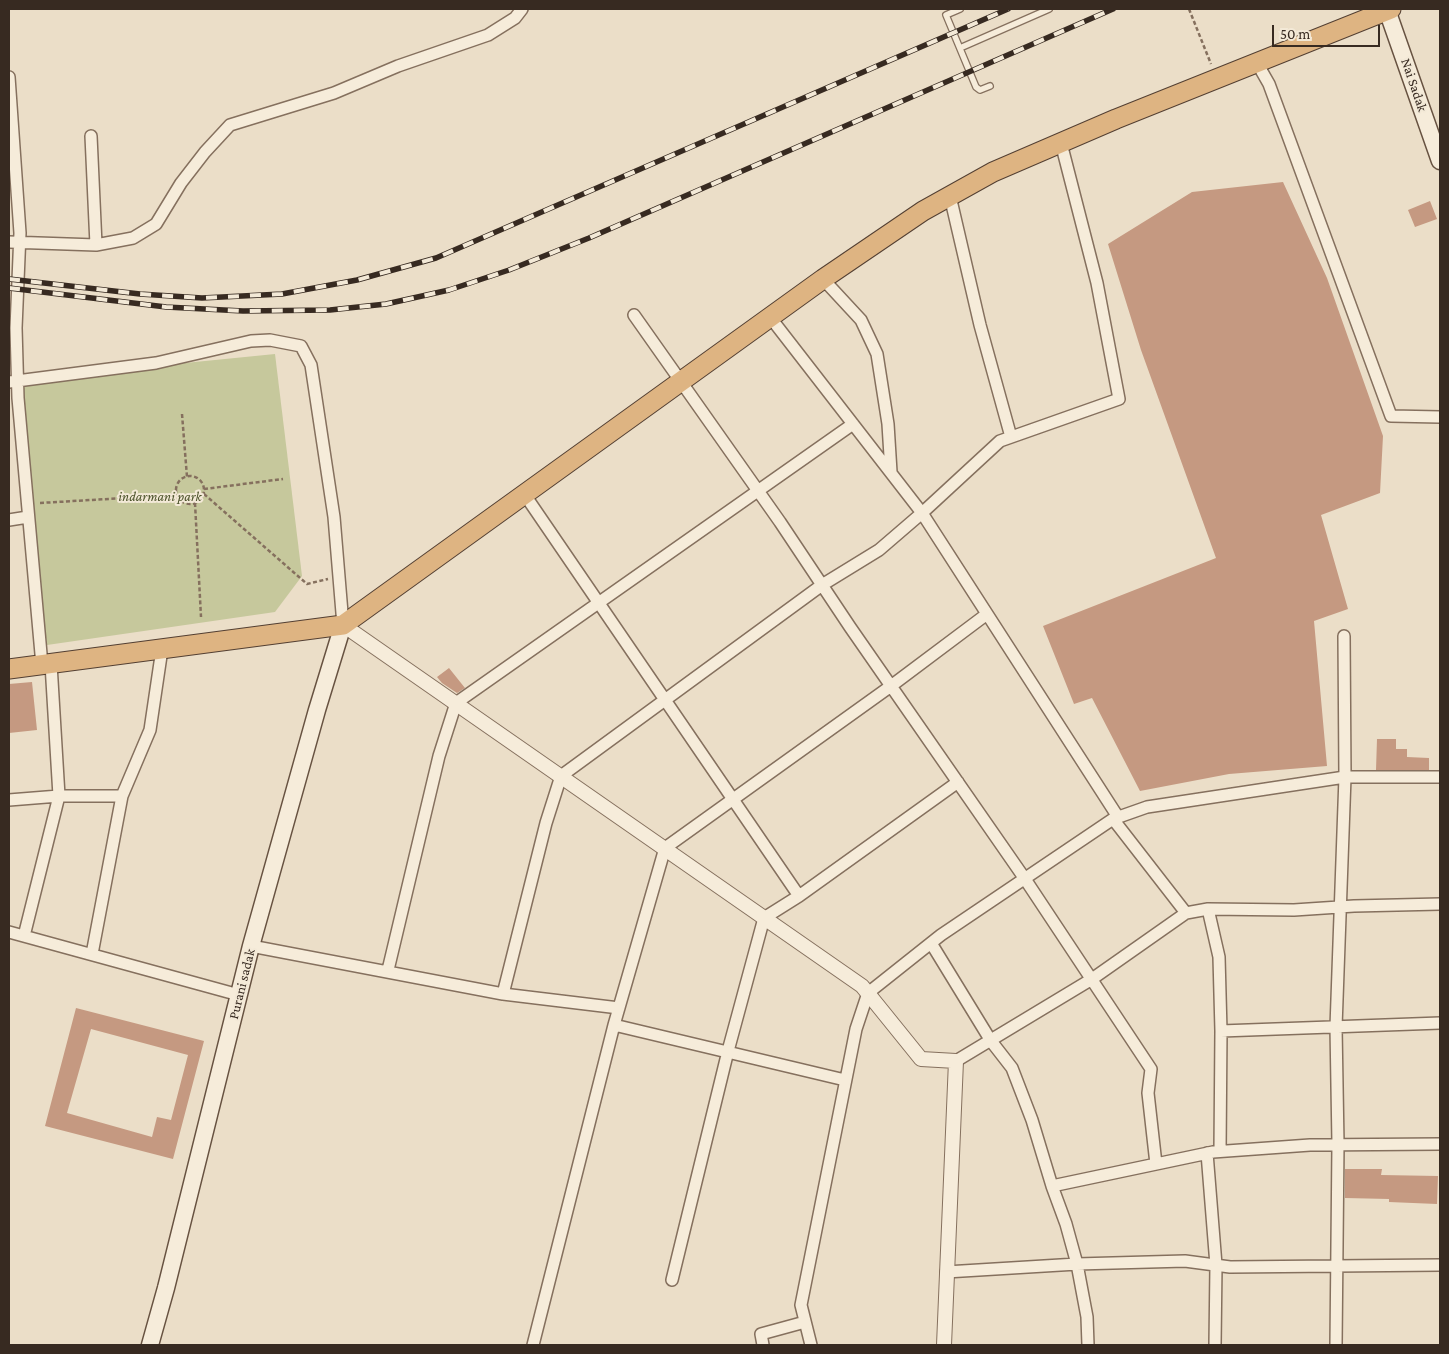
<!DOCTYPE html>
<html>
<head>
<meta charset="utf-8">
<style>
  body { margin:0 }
  #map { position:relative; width:1449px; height:1354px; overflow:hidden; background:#ebdec8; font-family:"Crimson Pro",serif }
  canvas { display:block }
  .frame { position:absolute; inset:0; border:10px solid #372a21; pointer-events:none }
  .scale { position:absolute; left:1272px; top:25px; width:108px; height:22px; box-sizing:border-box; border:2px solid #372a21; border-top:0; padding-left:6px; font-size:15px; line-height:18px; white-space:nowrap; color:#372a21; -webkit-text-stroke:4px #f3e9d7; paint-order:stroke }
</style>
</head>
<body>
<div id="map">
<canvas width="1449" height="1354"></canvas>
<div class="frame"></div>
<div class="scale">50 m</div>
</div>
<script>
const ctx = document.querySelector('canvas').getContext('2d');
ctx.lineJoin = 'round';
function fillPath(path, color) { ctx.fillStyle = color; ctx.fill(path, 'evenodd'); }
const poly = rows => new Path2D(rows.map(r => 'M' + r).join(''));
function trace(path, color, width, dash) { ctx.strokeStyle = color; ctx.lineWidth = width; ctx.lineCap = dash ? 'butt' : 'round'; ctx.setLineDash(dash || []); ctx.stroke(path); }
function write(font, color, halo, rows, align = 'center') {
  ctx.font = font + ' "Crimson Pro",serif'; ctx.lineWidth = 4; ctx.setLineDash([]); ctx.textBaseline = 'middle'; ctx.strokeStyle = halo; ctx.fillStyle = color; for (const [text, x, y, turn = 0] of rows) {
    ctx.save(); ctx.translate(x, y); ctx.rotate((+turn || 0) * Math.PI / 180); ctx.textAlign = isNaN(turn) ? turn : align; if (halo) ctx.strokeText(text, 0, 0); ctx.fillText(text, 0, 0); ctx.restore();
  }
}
fillPath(poly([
  [275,354,302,576,275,612,47,645,15,380]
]), '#c6c89c');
fillPath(poly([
  [1283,182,1327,278,1383,436,1380,493,1321,515,1348,609,1314,621,1327,766,1229,774,1140,791,1092,698,1074,704,1043,626,1216,558,1141,350,1108,244,1192,192],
  [1430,201,1437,219,1415,227,1408,210],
  [449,668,465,688,457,693,442,683,437,677],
  [32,682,37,730,9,733,9,684],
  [1377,739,1396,739,1396,749,1407,749,1407,757,1429,758,1429,770,1376,770],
  [76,1008,204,1041,173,1159,45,1126],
  [91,1029,188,1055,171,1120,157,1117,152,1137,67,1113],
  [1345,1169,1382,1169,1381,1175,1438,1176,1437,1204,1389,1202,1389,1199,1345,1198]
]), '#c59981');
const service = poly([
  [960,9,946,15,976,87,980,90,990,86],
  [960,48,1049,9]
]);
const minor = poly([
  [1257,63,1269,84,1391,416,1440,417],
  [9,77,20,233,16,328,18,398,42,665],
  [91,136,96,245],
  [950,196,980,325,1011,437],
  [9,242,96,245,133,238,156,224,181,183,205,152,230,125,334,93,398,66,488,35,515,18,522,9],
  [823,279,861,320,877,354,888,424,891,472],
  [634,315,780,522,850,627,1025,879,1151,1069,1148,1093,1156,1164],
  [770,317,922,513,1118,817],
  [9,382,156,363,251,341,270,340,301,346,311,365,334,517,343,625],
  [525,495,799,896],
  [9,520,28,517],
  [9,800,59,796,122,796],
  [1113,819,1186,913],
  [1208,909,1219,957,1221,1031,1220,1151],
  [9,932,239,995],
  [24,936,59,796,51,664],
  [931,943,991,1041,1012,1068,1032,1120,1052,1186,1066,1224,1077,1264,1087,1317,1088,1345],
  [251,946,503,994,619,1008],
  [92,954,122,796,150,730,162,649],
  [388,970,439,756,456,703,853,424],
  [503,994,546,823,561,776,822,585,879,550,922,513,1000,441,1119,399,1097,283,1061,143],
  [614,1025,845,1080],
  [1221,1031,1440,1023],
  [956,1061,1092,979,1186,913,1208,909,1294,910,1354,906,1440,904],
  [1207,1153,1216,1265,1215,1345],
  [1052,1186,1213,1152,1310,1145,1440,1144],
  [946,1272,1077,1264,1185,1261,1230,1267,1440,1265],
  [672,1280,728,1051,764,918,799,896,958,782],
  [533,1345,614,1025,665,848,891,686,987,614],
  [763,1345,761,1334,805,1322],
  [811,1345,801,1305,856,1029,868,993,941,935,1113,819,1147,807,1345,777,1440,777],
  [1336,1345,1338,1144,1336,1027,1345,777,1344,636]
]);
const tertiary = poly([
  [343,625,862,986,921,1059,956,1061,944,1345]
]);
const secondary = poly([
  [1387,10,1440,161],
  [150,1345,166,1288,251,946,317,710,343,625]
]);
const trunk = poly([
  [9,669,343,625,823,279,923,211,993,172,1116,119,1391,9]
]);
trace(service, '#85705e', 8);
trace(minor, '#85705e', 14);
trace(tertiary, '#85705e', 16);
trace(secondary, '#675241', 19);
trace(trunk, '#533f32', 21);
trace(poly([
  [1189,9,1211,64],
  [182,414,187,477],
  '176 490a14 14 0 1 1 28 0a14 14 0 1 1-28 0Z',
  [204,489,283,479],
  [204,494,307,584,328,579],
  [40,503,177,495],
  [195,503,201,617]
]), '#85705e', 2.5, [4, 2.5]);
trace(service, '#f6ecda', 5.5);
trace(minor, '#f6ecda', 11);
trace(tertiary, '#f6ecda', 14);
trace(secondary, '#f6ecda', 16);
trace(trunk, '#deb482', 19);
const rail = poly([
  [9,279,140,294,202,298,282,294,357,280,436,258,1008,9],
  [9,288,166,307,243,311,330,310,386,304,449,290,509,270,589,238,1113,9]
]);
trace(rail, '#372a21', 5.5);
trace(rail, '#f3e9d7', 4, [11]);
write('14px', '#372a21', '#f3e9d7', [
  ["Nai Sadak",1414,85,71],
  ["Purani sadak",242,984,-76]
]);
write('italic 14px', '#4a5129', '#f3e9d7', [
  ["indarmani park",160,497]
]);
</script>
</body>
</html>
